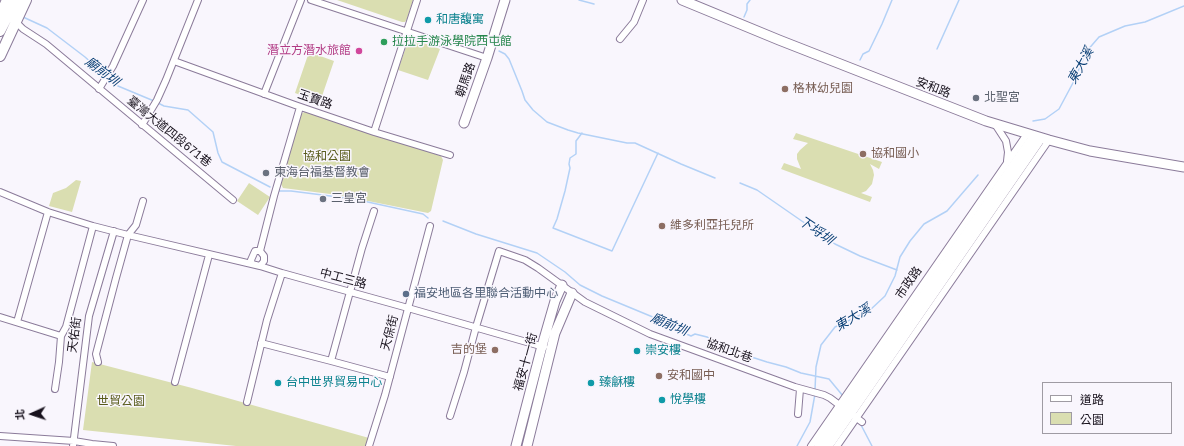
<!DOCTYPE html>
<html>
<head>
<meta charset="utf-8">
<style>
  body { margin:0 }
  #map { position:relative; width:1184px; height:446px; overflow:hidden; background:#f9f6fd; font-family:Helvetica,"Noto Sans TC",sans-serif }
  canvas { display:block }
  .legend { position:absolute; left:1042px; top:382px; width:130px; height:52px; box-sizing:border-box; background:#f9f6fd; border:1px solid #9f9ba3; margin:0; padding:5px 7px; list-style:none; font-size:12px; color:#18121d }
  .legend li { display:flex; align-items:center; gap:8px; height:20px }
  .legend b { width:20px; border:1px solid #9f9ba3 }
  .north { position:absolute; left:12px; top:394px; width:40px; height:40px; -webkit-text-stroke:3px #f9f6fd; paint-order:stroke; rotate:267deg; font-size:11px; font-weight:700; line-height:16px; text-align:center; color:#18121d }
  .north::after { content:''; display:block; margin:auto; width:14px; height:18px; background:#18121d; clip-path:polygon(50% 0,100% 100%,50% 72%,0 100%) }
</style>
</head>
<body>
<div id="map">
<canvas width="1184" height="446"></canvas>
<ul class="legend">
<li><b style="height:5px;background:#fff"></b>道路</li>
<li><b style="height:11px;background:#dadeb1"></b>公園</li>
</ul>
<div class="north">北</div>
</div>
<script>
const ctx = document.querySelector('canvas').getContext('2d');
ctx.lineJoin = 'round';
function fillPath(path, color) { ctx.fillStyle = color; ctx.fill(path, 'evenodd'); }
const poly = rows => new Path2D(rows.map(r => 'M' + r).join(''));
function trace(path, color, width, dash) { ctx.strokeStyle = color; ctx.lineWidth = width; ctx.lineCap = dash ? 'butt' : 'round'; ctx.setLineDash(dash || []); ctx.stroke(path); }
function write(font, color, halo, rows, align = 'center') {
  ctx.font = font + ' Helvetica,"Noto Sans TC",sans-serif'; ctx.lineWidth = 3; ctx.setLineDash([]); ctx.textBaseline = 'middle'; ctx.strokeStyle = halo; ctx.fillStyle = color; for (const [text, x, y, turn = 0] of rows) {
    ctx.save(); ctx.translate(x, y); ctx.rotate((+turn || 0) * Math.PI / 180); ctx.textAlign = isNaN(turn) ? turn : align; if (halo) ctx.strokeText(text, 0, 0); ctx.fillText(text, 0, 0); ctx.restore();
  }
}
fillPath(poly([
  [337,0,413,0,407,19,405,22,402,22],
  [413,39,440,49,428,80,398,70,408,41],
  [309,52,334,61,320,102,295,93],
  [306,111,441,156,443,160,431,211,428,213,338,195,283,188,281,184,301,114],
  [796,133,882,162,879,169,870,164,873,170,874,175,872,184,866,191,861,193,872,197,870,202,781,169,784,163,801,169,797,159,797,154,800,150,808,143,793,139],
  [76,180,81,181,72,212,49,206,53,193,66,188],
  [249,183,270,197,258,215,237,201],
  [92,362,192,388,369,438,369,446,236,446,83,430]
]), '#dadeb1');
trace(poly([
  [579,0,594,4],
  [23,17,47,28,85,57,105,75],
  [744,17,747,10,747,4,750,0],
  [937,49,959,0],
  [499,51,505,54,509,59,522,91,525,100,533,110,547,122,568,130,578,133,627,143,635,143,681,164,715,178],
  [860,60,863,54,869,51,882,24,892,0],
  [108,77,118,86,154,101],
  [158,103,164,106,188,110,213,132,218,153,222,162,270,187],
  [1033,121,1045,119,1059,109,1074,81,1086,52,1099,37,1125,26,1145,22,1184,6],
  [582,133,576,141,576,154,570,158,569,164,570,168,565,191,557,219,553,228,612,251,658,153],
  [740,183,757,190,835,244,860,256,897,270],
  [279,191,291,191,354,199,423,214,428,218],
  [443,221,476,234,537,253,565,272,580,285,602,296,660,320,659,322,691,336,695,334,707,337,721,346,736,352,767,362,786,367,801,373,829,379,843,396],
  [815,390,816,367,821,345,835,327,869,311,885,296,895,276,900,257,910,241,924,224,947,211,978,175],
  [860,423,872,446],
  [797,446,810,422,815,394]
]), '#b3d1f6', 1.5);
const street = poly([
  [311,0,487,58],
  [15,21,23,29,46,44,233,200],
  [620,39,634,22,643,0],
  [174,61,295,105,374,132,450,155],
  [99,89,113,66,143,0],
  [264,94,301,0],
  [995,124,1006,141,1008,152,1007,161],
  [142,125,157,100,166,80,198,0],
  [374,132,417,0],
  [0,192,48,212,93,226,128,235,260,266,282,273,408,308,544,347],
  [252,264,251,260,255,251,260,251],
  [260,266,264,261,264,256,260,251,274,196,300,107],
  [0,317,61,336],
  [17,322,48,212],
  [261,343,331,361,390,377],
  [331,361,362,248,374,211],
  [98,362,96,354,116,278,128,235,136,225,143,201],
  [175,382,209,255],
  [55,389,59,362,61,336,66,327,93,226],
  [247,402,267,320,282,273],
  [798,414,800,389],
  [450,416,464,372,476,327,499,251,525,260,538,268,585,302,650,334,795,387,824,395,830,398,862,422],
  [0,436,74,441,92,444,113,446],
  [73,446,89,316,114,231],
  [369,446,385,395,430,226],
  [811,446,1027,134],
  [837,446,1049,140]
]);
const secondary = poly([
  [682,0,779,40,986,121,1049,140,1090,151,1184,167],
  [464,123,487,58,505,0],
  [516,446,542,346,555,301,562,285],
  [527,446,555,333,572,293],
  [819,446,1034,136],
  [828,446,1041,138]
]);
const primary = poly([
  [0,15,7,0],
  [0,31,16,0],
  [0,56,26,0]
]);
trace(street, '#8b7b9a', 8);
trace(secondary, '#8b7b9a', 11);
trace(primary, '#8b7b9a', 12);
trace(street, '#fff', 6);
trace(secondary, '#fff', 9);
trace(primary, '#fff', 10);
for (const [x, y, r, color] of [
  [428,20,4,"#0f9aa8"],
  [384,42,4,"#2e9e5b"],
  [359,51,4,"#d1479c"],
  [785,89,4,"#8d6e63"],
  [976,98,4,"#6b7280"],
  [863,154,4,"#8d6e63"],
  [266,173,4,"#6b7280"],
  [323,199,4,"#6b7280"],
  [662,226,4,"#8d6e63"],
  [406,294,4,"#5c6f8a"],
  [495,350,4,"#8d6e63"],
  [637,351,4,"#0f9aa8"],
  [659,376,4,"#8d6e63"],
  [278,383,4,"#0f9aa8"],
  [591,383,4,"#0f9aa8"],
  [662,400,4,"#0f9aa8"]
]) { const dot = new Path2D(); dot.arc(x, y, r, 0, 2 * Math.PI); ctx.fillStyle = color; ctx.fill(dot); trace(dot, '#f9f6fd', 1.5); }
write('12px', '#0d838f', '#f9f6fd', [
  ["和唐馥寓",436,20],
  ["崇安樓",645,351],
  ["台中世界貿易中心",286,383],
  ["臻龢樓",599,383],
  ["悅學樓",670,400]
], 'left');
write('12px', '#27864d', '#f9f6fd', [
  ["拉拉手游泳學院西屯館",392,42]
], 'left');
write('12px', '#b23c85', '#f9f6fd', [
  ["潛立方潛水旅館",351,51]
], 'right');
write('12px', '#18121d', '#f9f6fd', [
  ["朝馬路",466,80,-71],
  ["安和路",933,88,21],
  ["玉寶路",315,100,19],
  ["臺灣大道四段671巷",169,132,39],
  ["中工三路",343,279,15],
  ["市政路",909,283,-55],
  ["天保街",390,333,-75],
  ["天佑街",75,335,-82],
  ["協和北巷",729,351,20],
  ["福安十一街",526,362,-75]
]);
write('12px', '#785e54', '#f9f6fd', [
  ["格林幼兒園",793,89],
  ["協和國小",871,154],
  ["維多利亞托兒所",670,226],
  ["吉的堡",487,350,"right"],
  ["安和國中",667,376]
], 'left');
write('12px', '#5b616d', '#f9f6fd', [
  ["北聖宮",984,98],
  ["東海台福基督教會",274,173],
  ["三皇宮",331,199]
], 'left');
write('12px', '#585b1b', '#f9f6fd', [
  ["協和公園",327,157],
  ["世貿公園",121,402]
]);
write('12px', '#4e5e75', '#f9f6fd', [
  ["福安地區各里聯合活動中心",414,294]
], 'left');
write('italic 13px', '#0b4076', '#f9f6fd', [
  ["東大溪",1081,66,-61],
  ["廟前圳",102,72,37],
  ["下埒圳",816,231,34],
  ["東大溪",853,318,-31],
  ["廟前圳",669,325,23]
]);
</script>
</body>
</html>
